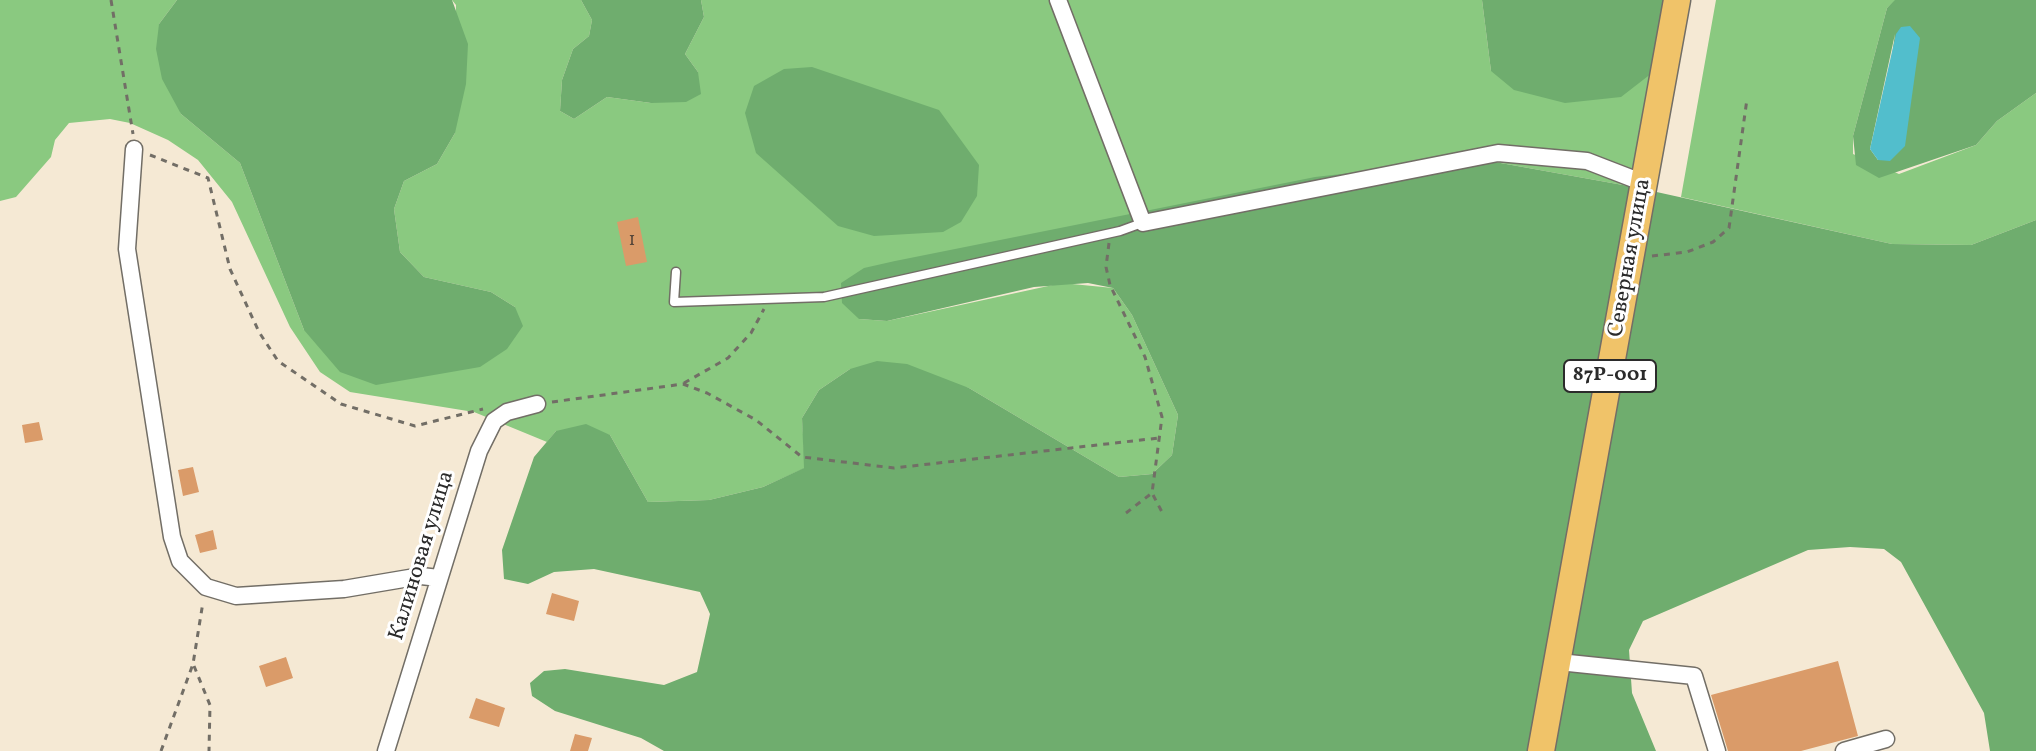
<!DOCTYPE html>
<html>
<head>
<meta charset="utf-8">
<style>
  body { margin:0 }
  canvas { display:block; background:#f5e9d4 }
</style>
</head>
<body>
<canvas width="2036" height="751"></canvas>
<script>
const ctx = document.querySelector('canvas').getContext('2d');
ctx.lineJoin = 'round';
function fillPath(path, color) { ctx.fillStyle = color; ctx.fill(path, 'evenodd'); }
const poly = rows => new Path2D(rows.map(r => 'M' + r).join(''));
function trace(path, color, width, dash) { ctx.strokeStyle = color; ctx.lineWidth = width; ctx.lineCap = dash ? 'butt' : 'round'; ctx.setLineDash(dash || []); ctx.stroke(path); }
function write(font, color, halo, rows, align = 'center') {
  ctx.font = font + ' Vollkorn,serif'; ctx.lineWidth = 6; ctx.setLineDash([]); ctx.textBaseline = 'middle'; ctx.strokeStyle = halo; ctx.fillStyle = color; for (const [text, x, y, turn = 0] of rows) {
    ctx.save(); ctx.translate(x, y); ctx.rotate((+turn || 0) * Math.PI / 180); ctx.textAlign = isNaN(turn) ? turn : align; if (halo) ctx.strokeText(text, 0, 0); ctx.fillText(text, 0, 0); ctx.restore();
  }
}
fillPath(poly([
  [0,0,177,0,159,24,181,114,240,163,304,330,515,307,491,292,424,277,400,252,394,209,404,181,437,164,455,133,456,5,452,0,581,0,592,20,589,36,573,49,562,80,560,111,574,119,607,97,651,103,698,72,685,54,704,17,701,0,1482,0,1491,71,1652,73,1634,187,1495,162,1463,168,1403,167,859,319,887,321,1062,283,1113,288,1132,315,1178,415,1172,455,1152,474,1119,477,969,388,850,369,819,390,802,418,805,468,763,487,709,500,648,502,610,435,556,431,547,442,474,412,350,392,320,372,290,327,232,202,198,160,168,140,130,123,110,119,69,123,55,140,51,157,16,197,0,201],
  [1716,0,1896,0,1887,8,1853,136,1853,154,1899,174,1976,145,1997,121,2036,93,2036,220,1971,245,1892,244,1681,197]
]), '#8ac980');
fillPath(poly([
  [177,0,452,0,468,44,466,84,455,133,437,164,404,181,394,209,400,252,424,277,491,292,515,307,523,326,507,349,480,367,376,385,340,372,304,330,240,163,181,114,162,79,156,49,159,24],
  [581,0,701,0,704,17,685,54,698,72,701,94,686,102,651,103,607,97,574,119,560,111,562,80,573,49,589,36,592,20],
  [1482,0,1664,0,1652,73,1621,97,1565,103,1514,90,1491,71],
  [1895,0,2036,0,2036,93,1997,121,1976,145,1879,178,1856,165,1853,136,1887,8],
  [1895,34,1878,160,1870,149],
  [812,67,939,110,979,165,977,196,961,222,943,232,874,236,838,226,756,153,745,113,754,86,784,69],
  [1495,162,1634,187,1892,244,1971,245,2036,220,2036,751,1990,751,1984,713,1901,562,1884,549,1850,547,1808,550,1643,621,1629,650,1632,693,1656,751,664,751,641,738,555,711,532,696,530,683,544,671,565,669,664,685,697,672,710,614,700,592,594,569,554,572,528,584,504,579,502,550,534,457,556,431,586,424,610,435,648,502,709,500,763,487,804,468,802,418,819,390,850,369,877,361,907,364,969,388,1119,477,1152,474,1172,455,1178,415,1132,315,1113,288,1088,283,1034,287,887,321,859,319,842,303,841,283,864,268,895,261,1315,177,1403,167,1463,168]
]), '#6fad6e');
fillPath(poly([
  [1910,26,1920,38,1905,146,1890,161,1878,160,1870,149,1896,34,1901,27]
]), '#52becc');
fillPath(poly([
  [638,217,647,262,626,266,617,222],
  [39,422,43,440,25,443,22,425],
  [193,467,199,492,183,496,178,470],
  [213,530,217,549,200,553,195,535],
  [552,593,579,601,574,621,546,614],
  [286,657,293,678,266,687,259,666],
  [1838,661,1858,736,1801,751,1728,751,1711,695],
  [476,698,505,708,499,727,469,718],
  [575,734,592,738,588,751,570,751]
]), '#da9b69');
const service = poly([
  [676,272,674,302,824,297,1120,231,1142,223]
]);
const minor = poly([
  [1058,0,1143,223,1498,153,1587,161,1644,183],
  [134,149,127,249,172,537,180,561,206,587,236,596,344,589,421,576,439,578],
  [1559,662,1694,676,1717,751],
  [386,751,479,451,494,421,507,412,537,404],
  [1844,751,1886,739]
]);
const primary = poly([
  [1541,751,1677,0]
]);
trace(service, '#726e66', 11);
trace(minor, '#726e66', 19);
trace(primary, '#726e66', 29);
trace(poly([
  [111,0,133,134],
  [150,155,208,178,230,269,259,332,278,361,341,404,415,426,483,409],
  [1109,243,1106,267,1110,285,1145,357,1162,417,1152,493,1162,512],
  [1652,256,1687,252,1713,242,1729,228,1747,99],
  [684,383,728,358,751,333,764,309],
  [552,402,683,384,707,393,756,420,802,457,894,468,1159,438],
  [1126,513,1152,493],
  [194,666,210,705,209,751],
  [161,751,193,664,203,602]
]), '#726e66', 3, [6, 6]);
trace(service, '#fff', 8);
trace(minor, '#fff', 16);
trace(primary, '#f0c369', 26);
write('18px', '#57473a', null, [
  ["1",632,242]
]);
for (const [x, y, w] of [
  [1610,376,92]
]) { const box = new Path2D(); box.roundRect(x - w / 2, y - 16, w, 32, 6); ctx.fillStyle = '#fff'; ctx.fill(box); trace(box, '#2b2b2b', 2); }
write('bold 20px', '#2b2b2b', null, [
  ["87Р-001",1610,376]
]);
write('22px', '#2b2b2b', '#fff', [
  ["Северная улица",1631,258,-80],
  ["Калиновая улица",423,556,-73]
]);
</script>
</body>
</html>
